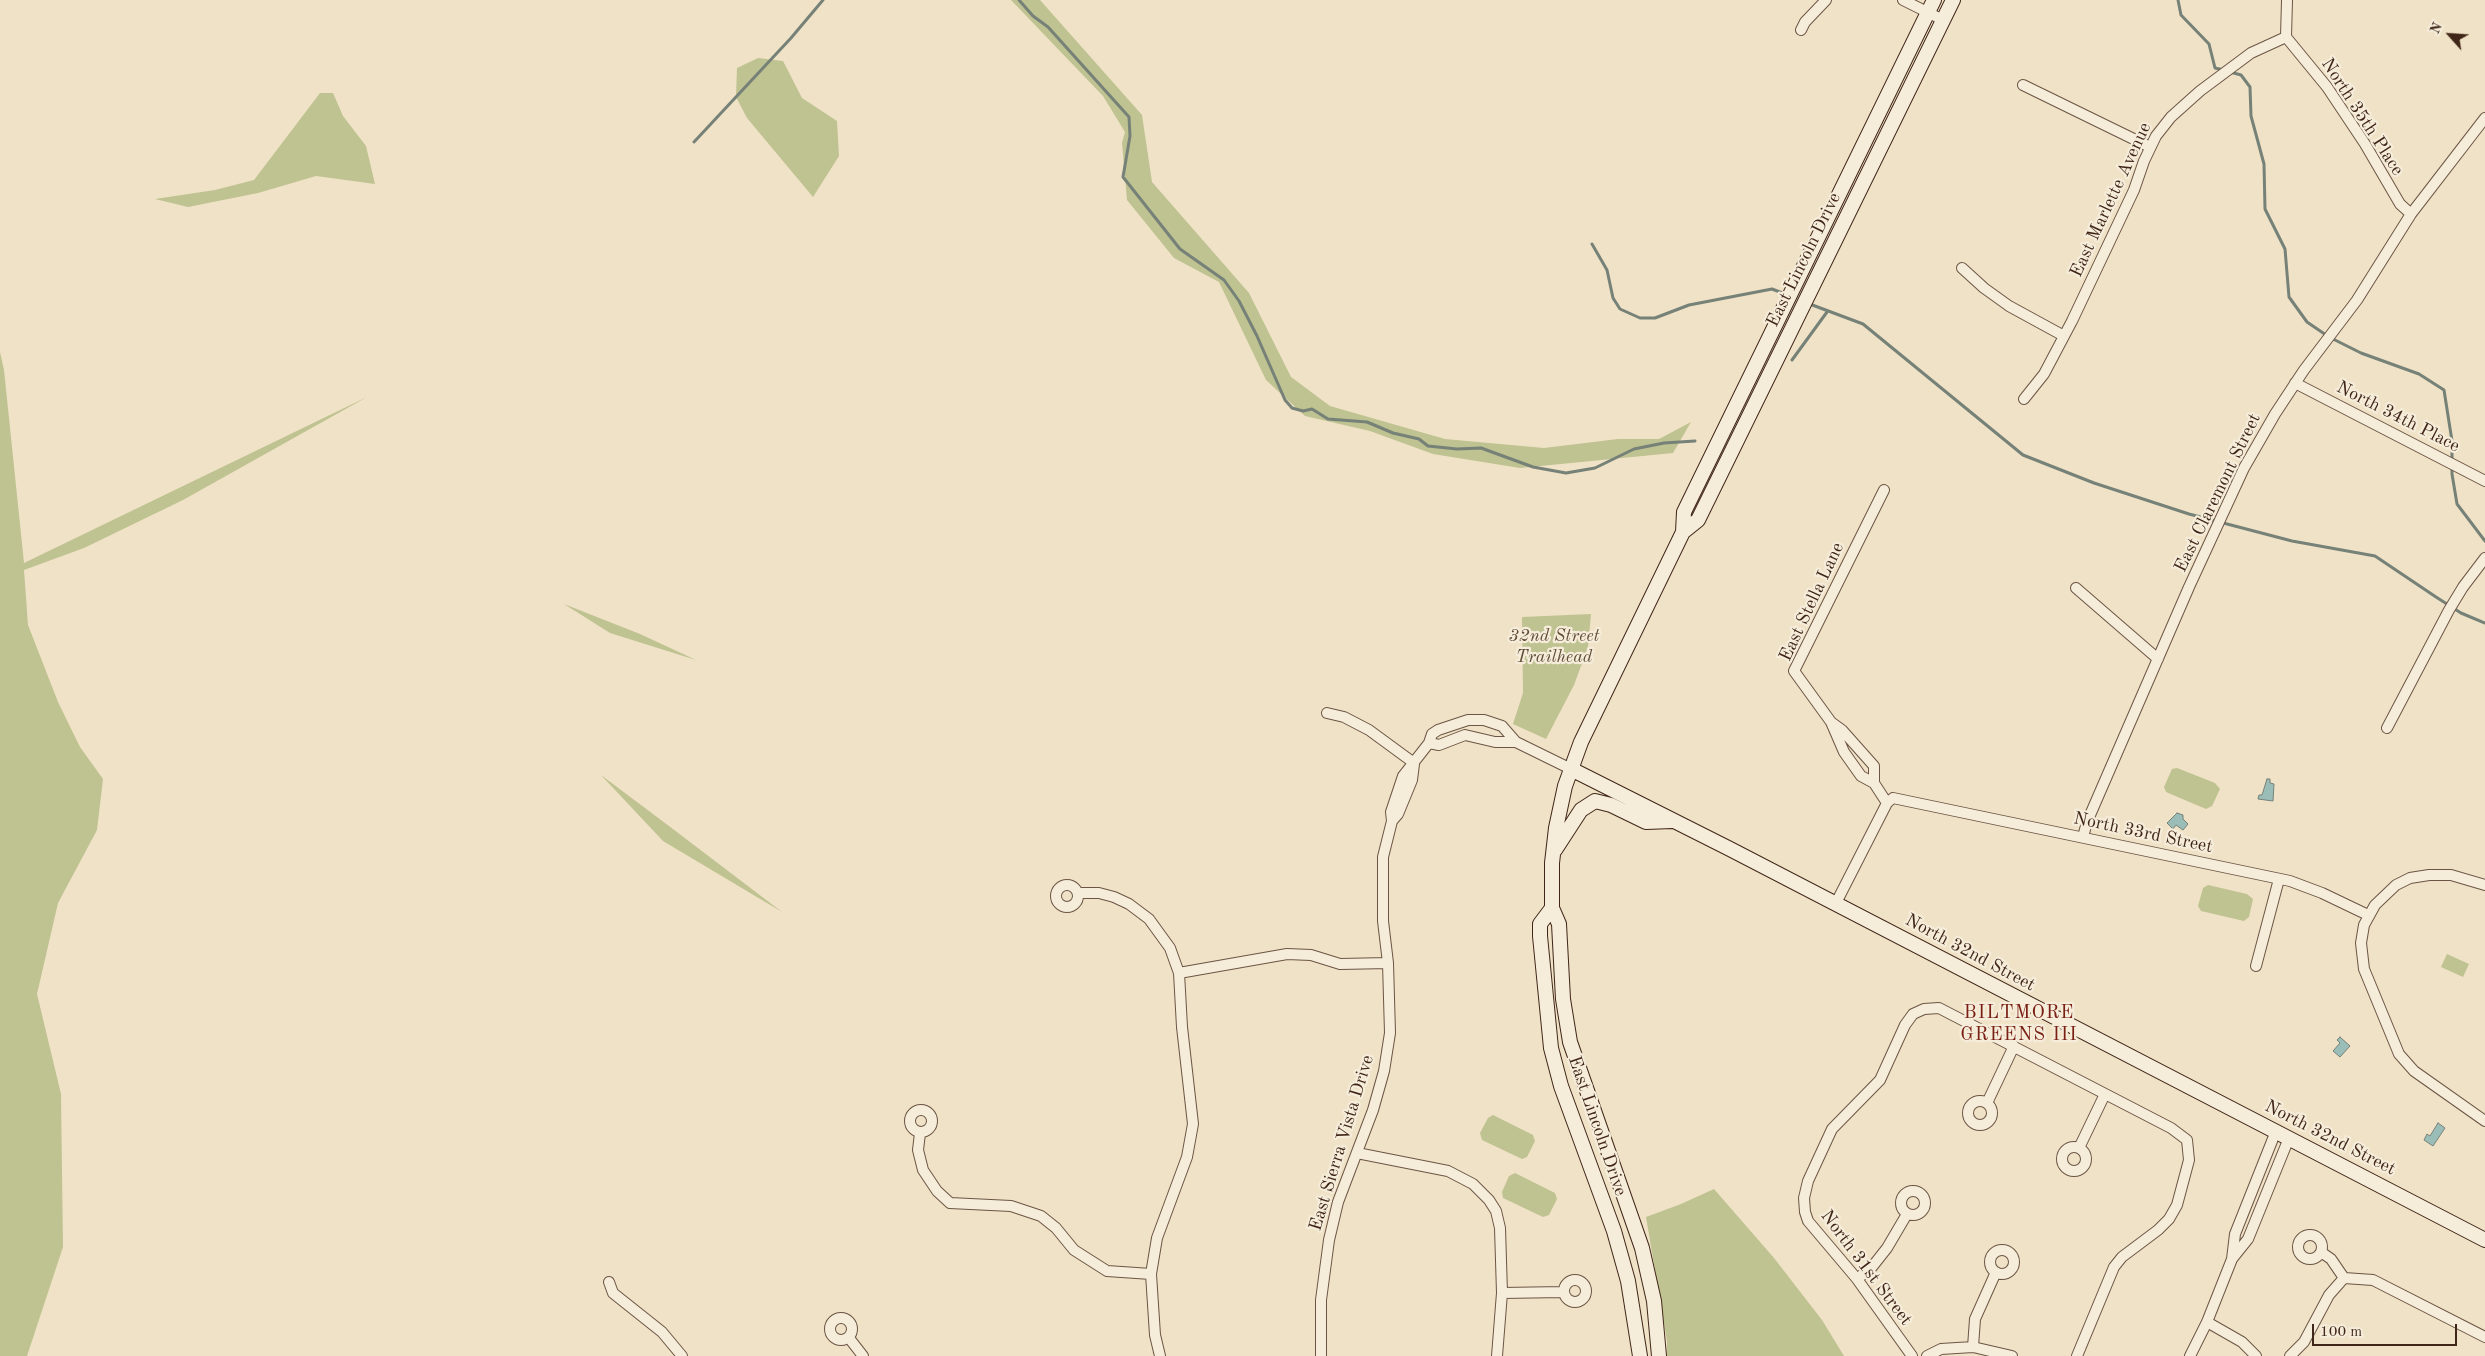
<!DOCTYPE html>
<html>
<head>
<meta charset="utf-8">
<style>
  body { margin:0 }
  #map { position:relative; width:2485px; height:1356px; overflow:hidden; background:#f0e2c6; font-family:"Old Standard TT",serif }
  canvas { display:block }
  .north { position:absolute; left:2425px; top:10px; width:50px; height:50px; -webkit-text-stroke:4px #f5ecda; paint-order:stroke; rotate:296deg; font-size:14px; font-weight:700; line-height:20px; text-align:center; color:#402618 }
  .north::after { content:''; display:block; margin:auto; width:18px; height:22px; background:#402618; clip-path:polygon(50% 0,100% 100%,50% 72%,0 100%) }
  .scale { position:absolute; left:2312px; top:1324px; width:145px; height:22px; box-sizing:border-box; border:2px solid #402618; border-top:0; padding-left:6px; font-size:15px; line-height:18px; white-space:nowrap; color:#402618; -webkit-text-stroke:4px #f5ecda; paint-order:stroke }
</style>
</head>
<body>
<div id="map">
<canvas width="2485" height="1356"></canvas>
<div class="north">N</div>
<div class="scale">100 m</div>
</div>
<script>
const ctx = document.querySelector('canvas').getContext('2d');
ctx.lineJoin = 'round';
function fillPath(path, color) { ctx.fillStyle = color; ctx.fill(path, 'evenodd'); }
const poly = rows => new Path2D(rows.map(r => 'M' + r).join(''));
function trace(path, color, width, dash) { ctx.strokeStyle = color; ctx.lineWidth = width; ctx.lineCap = dash ? 'butt' : 'round'; ctx.setLineDash(dash || []); ctx.stroke(path); }
function write(font, color, halo, rows, align = 'center') {
  ctx.font = font + ' "Old Standard TT",serif'; ctx.lineWidth = 4.5; ctx.setLineDash([]); ctx.textBaseline = 'middle'; ctx.strokeStyle = halo; ctx.fillStyle = color; for (const [text, x, y, turn = 0] of rows) {
    ctx.save(); ctx.translate(x, y); ctx.rotate((+turn || 0) * Math.PI / 180); ctx.textAlign = isNaN(turn) ? turn : align; if (halo) ctx.strokeText(text, 0, 0); ctx.fillText(text, 0, 0); ctx.restore();
  }
}
fillPath(poly([
  [1011,0,1040,0,1142,115,1152,182,1249,293,1291,377,1330,406,1445,439,1544,448,1618,439,1659,439,1691,422,1673,453,1520,468,1433,454,1370,431,1305,416,1266,380,1219,282,1174,258,1127,200,1122,143,1125,132,1103,96],
  [758,58,783,61,802,98,837,121,839,156,813,197,747,118,736,97,737,68],
  [320,93,333,93,343,116,366,146,375,184,316,176,258,193,188,207,155,199,215,190,254,180],
  [0,352,4,370,24,563,367,397,183,500,84,548,24,570,28,625,58,702,80,747,103,779,97,830,58,903,37,994,61,1094,63,1247,27,1356,0,1356],
  [564,604,640,634,696,660,610,633],
  [1591,614,1588,647,1574,685,1546,739,1513,724,1523,693,1522,617],
  [2177,768,2215,783,2220,789,2212,806,2206,809,2166,792,2164,787,2172,769],
  [601,775,669,826,782,912,663,841],
  [2208,885,2247,894,2253,899,2249,917,2244,921,2201,911,2198,906,2203,888],
  [2447,954,2469,964,2463,977,2441,967],
  [1493,1115,1533,1135,1535,1141,1527,1157,1522,1159,1482,1140,1480,1133,1488,1118],
  [1515,1173,1555,1193,1557,1199,1549,1215,1543,1217,1503,1198,1502,1192,1509,1176],
  [1714,1189,1774,1258,1822,1320,1844,1356,1667,1356,1667,1341,1646,1217,1681,1204]
]), '#bfc291');
const water = poly([
  [2267,779,2270,779,2270,783,2274,784,2273,801,2258,799,2259,795,2262,795,2267,779],
  [2177,813,2183,815,2183,819,2188,824,2183,830,2176,825,2173,829,2167,823,2177,813],
  [2340,1037,2350,1046,2340,1057,2333,1051,2340,1043,2337,1040,2340,1037],
  [2438,1123,2445,1128,2433,1146,2424,1140,2427,1134,2430,1136,2438,1123]
]);
fillPath(water, '#9abdb8');
trace(water, '#768178', 1);
trace(poly([
  [1019,0,1033,16,1048,27,1129,117,1130,136,1123,177,1180,249,1224,280,1239,301,1257,336,1285,400,1292,408,1303,411,1312,409,1328,419,1367,422,1393,433,1419,439,1428,446,1457,449,1481,448,1533,467,1566,473,1595,468,1634,449,1664,443,1695,441],
  [2178,0,2181,15,2209,44,2215,68,2224,70],
  [2230,72,2241,75,2250,87,2251,116,2264,164,2265,209,2285,249,2289,297,2307,322,2329,337,2361,353,2419,374,2444,390,2452,441,2452,474,2457,504,2485,541],
  [694,142,791,38,823,0],
  [1592,244,1607,270,1613,298,1620,309,1640,318,1655,318,1689,305,1772,289,1785,294],
  [1807,303,1863,324,2023,455,2094,483,2189,514,2292,541,2375,556,2436,597,2461,613,2485,623],
  [1792,360,1827,312]
]), '#768178', 3);
const minor = poly([
  [1903,0,1943,20],
  [1801,30,1805,22,1826,0],
  [2286,37,2327,87,2365,144,2400,204,2411,214],
  [2023,85,2150,147],
  [1962,268,1984,288,2009,306,2064,336],
  [2295,383,2485,481],
  [2024,399,2044,374,2072,321,2134,190,2144,161,2156,136,2171,117,2200,91,2251,53,2286,37,2287,0],
  [2076,588,2158,659],
  [1327,713,1344,717,1369,730,1414,763],
  [1831,722,1844,752,1861,776,1874,783,1887,803],
  [2387,728,2449,610,2463,587,2485,558],
  [1429,743,1439,745,1465,735,1495,742,1516,742,1571,769],
  [1874,783,1874,766,1842,730,1831,722,1794,671,1884,490],
  [1392,821,1398,814,1412,780,1414,764],
  [2083,837,2087,822,2189,587,2244,468,2275,414,2304,370,2357,300,2411,214,2485,118],
  '1056 896a11 11 0 1 1 22 0a11 11 0 1 1-22 0Z',
  [2485,885,2451,875,2429,875,2410,878,2396,885,2375,905,2364,925,2361,943,2364,969,2399,1054,2414,1071,2485,1121],
  [1079,893,1099,893,1114,897,1129,904,1149,919,1170,948,1179,973,1182,1027,1193,1124,1187,1157,1157,1238,1151,1274,1155,1335,1160,1356],
  [1836,903,1887,803,1893,798,2290,881,2322,893,2368,915],
  [2256,966,2279,879],
  [1179,973,1287,954,1311,955,1340,964,1388,963],
  '1968 1113a12 12 0 1 1 24 0a12 12 0 1 1-24 0Z',
  [1987,1103,2014,1046],
  '910 1121a11 11 0 1 1 22 0a11 11 0 1 1-22 0Z',
  [920,1133,918,1150,923,1170,937,1191,950,1203,1011,1206,1041,1216,1056,1228,1074,1250,1107,1271,1151,1274],
  '2062 1159a12 12 0 1 1 24 0a12 12 0 1 1-24 0Z',
  [2079,1148,2105,1094],
  [1357,1153,1448,1171,1473,1184,1489,1200,1496,1211,1500,1228,1502,1293,1497,1356],
  '1901 1203a12 12 0 1 1 24 0a12 12 0 1 1-24 0Z',
  '2298 1247a12 12 0 1 1 24 0a12 12 0 1 1-24 0Z',
  '1990 1262a12 12 0 1 1 24 0a12 12 0 1 1-24 0Z',
  [2321,1252,2331,1259,2344,1278],
  [2232,1259,2248,1239,2289,1138],
  [2344,1278,2373,1280,2485,1337],
  [1857,1279,1872,1267,1887,1248,1907,1214],
  '1564 1291a11 11 0 1 1 22 0a11 11 0 1 1-22 0Z',
  [609,1282,613,1293,662,1332,682,1356],
  [1502,1293,1563,1292],
  '830 1329a11 11 0 1 1 22 0a11 11 0 1 1-22 0Z',
  [2207,1322,2242,1342,2256,1356],
  [849,1338,863,1356],
  [1973,1347,1975,1319,1996,1272],
  [1321,1356,1321,1300,1329,1240,1338,1202,1373,1110,1384,1071,1390,1033,1388,963,1383,921,1383,857,1392,821,1391,812,1403,776,1429,743,1432,734,1438,730,1468,720,1484,720,1502,726,1516,742],
  [1912,1356,1857,1279,1808,1221,1805,1212,1804,1198,1808,1181,1832,1129,1880,1080,1905,1025,1913,1014,1924,1009,1939,1008,2171,1128,2187,1140,2189,1160,2177,1205,2169,1219,2158,1230,2122,1257,2114,1267,2077,1356],
  [1927,1356,1941,1349,1973,1347,2012,1356],
  [2190,1356,2207,1322,2232,1259,2235,1234,2276,1131],
  [2290,1356,2304,1342,2329,1295,2344,1278]
]);
const secondary = poly([
  [1683,532,1698,520,1953,0],
  [1571,769,1730,849,2485,1240],
  [1555,850,1581,810,1595,801,1611,805,1646,822,1672,821],
  [1552,908,1540,924,1540,936,1551,1048,1561,1086,1614,1231,1628,1281,1640,1356],
  [1659,1356,1654,1301,1642,1248,1570,1042,1563,999,1559,924,1552,908,1552,863,1556,828,1565,786,1581,742,1683,532,1684,512,1934,0]
]);
trace(minor, '#6c5544', 12);
trace(secondary, '#402618', 16);
trace(minor, '#f5ecda', 10);
trace(secondary, '#f5ecda', 14);
write('18px', '#402618', '#f5ecda', [
  ["North 35th Place",2362,117,57],
  ["East Marlette Avenue",2111,200,-65],
  ["East Lincoln Drive",1804,260,-64],
  ["North 34th Place",2398,417,27],
  ["East Claremont Street",2218,493,-64],
  ["East Stella Lane",1812,602,-65],
  ["North 33rd Street",2143,833,12],
  ["North 32nd Street",1970,953,28],
  ["East Lincoln Drive",1597,1126,71],
  ["North 32nd Street",2330,1138,27],
  ["East Sierra Vista Drive",1342,1143,-73],
  ["North 31st Street",1866,1268,53]
]);
write('italic 18px', '#604d36', '#f5ecda', [
  ["32nd Street",1554,636],
  ["Trailhead",1554,657]
]);
ctx.letterSpacing = '1px';
write('19px', '#7a1f14', '#f5ecda', [
  ["BILTMORE",2019,1013],
  ["GREENS III",2019,1035]
]);
ctx.letterSpacing = '0px';
</script>
</body>
</html>
